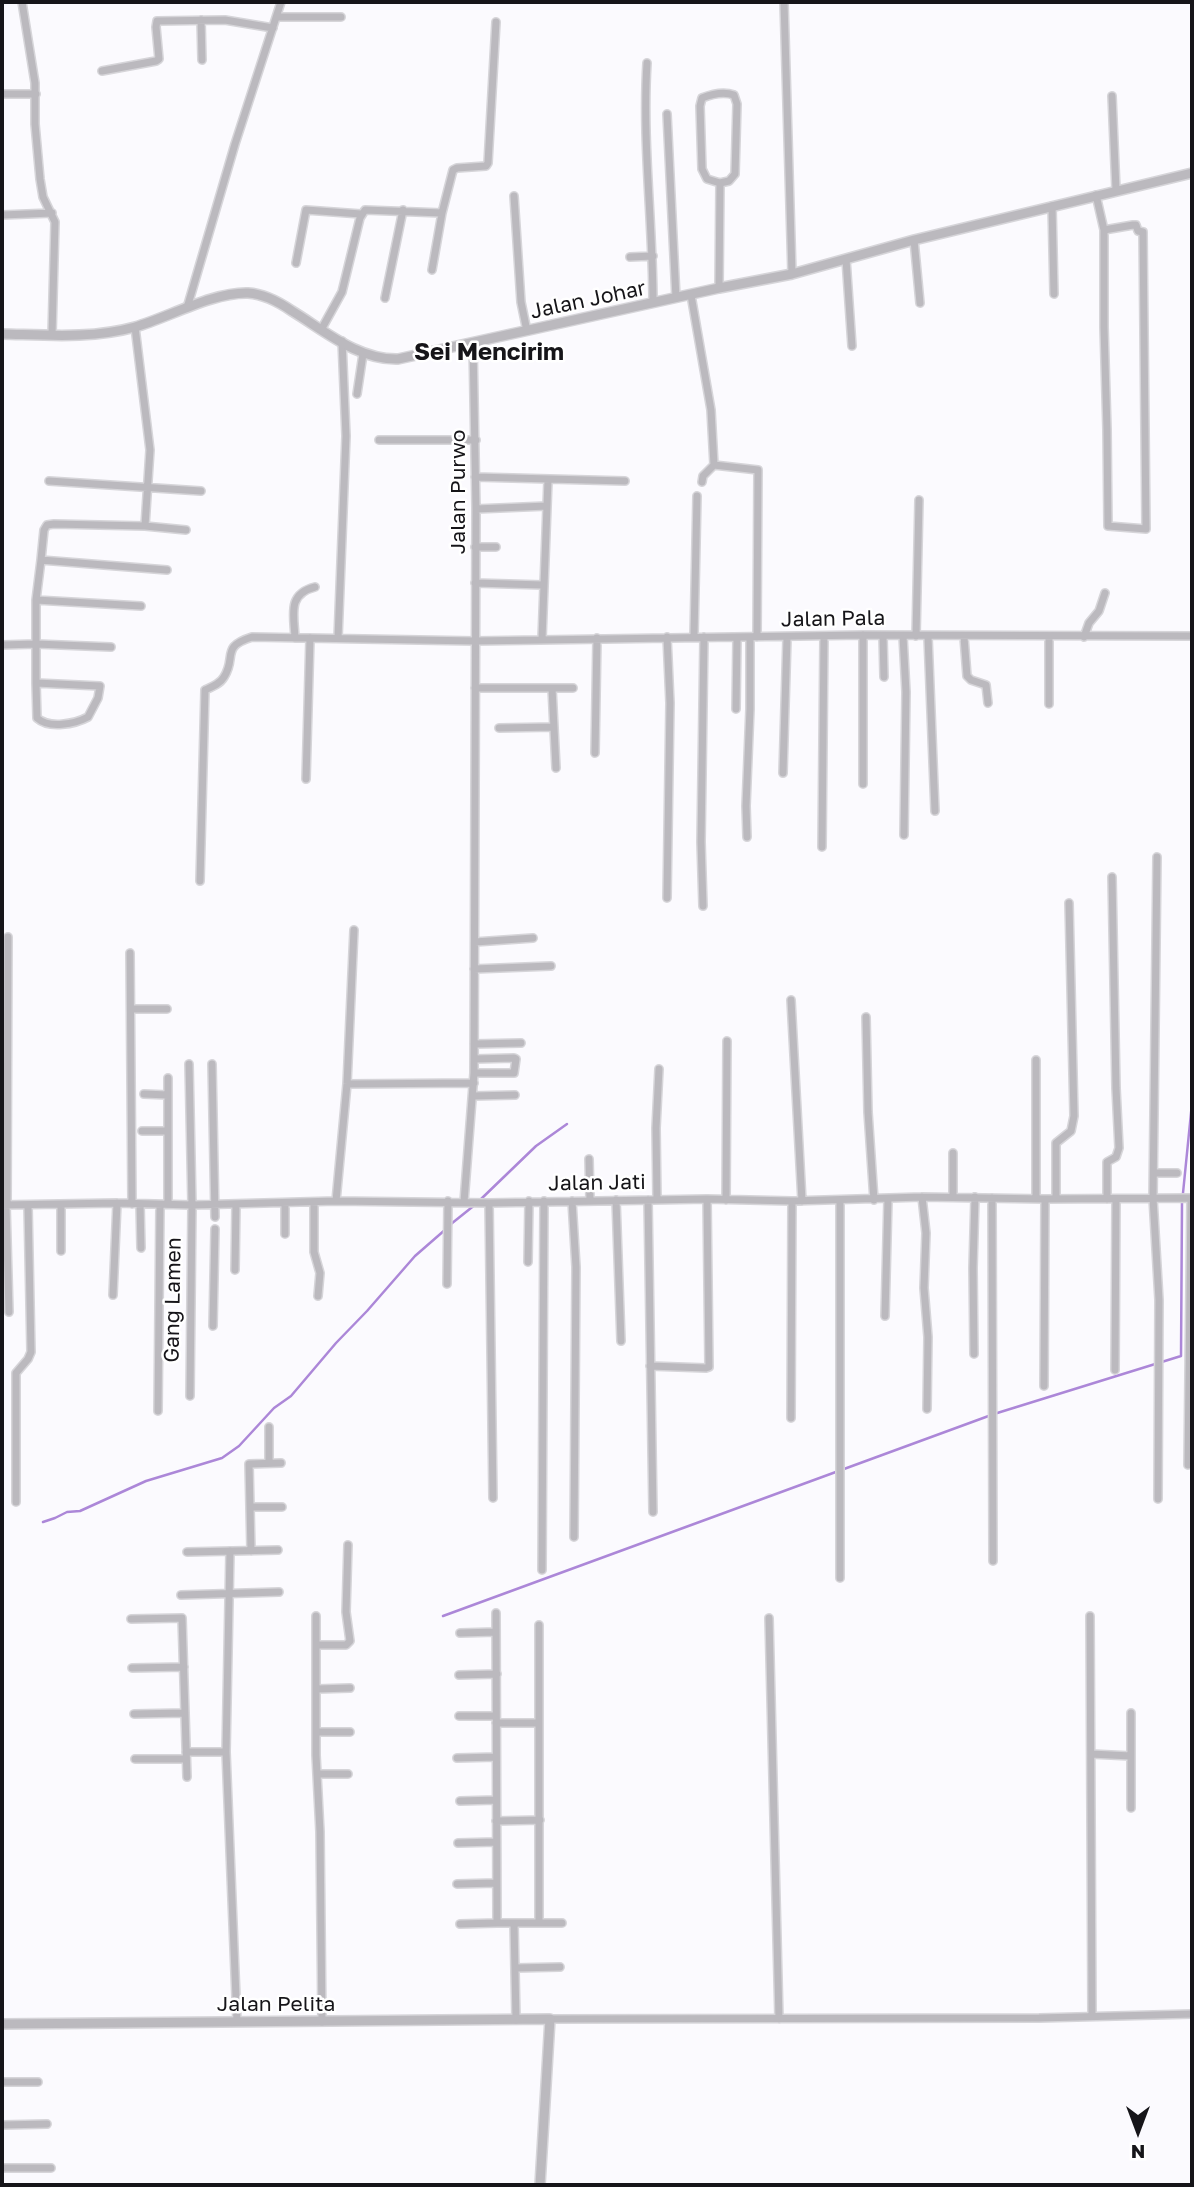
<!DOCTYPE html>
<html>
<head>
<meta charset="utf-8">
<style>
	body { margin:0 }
	#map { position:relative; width:1194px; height:2187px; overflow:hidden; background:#fbfafe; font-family:"Golos Text",sans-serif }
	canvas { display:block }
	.frame { position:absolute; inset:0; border:4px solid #161519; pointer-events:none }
	.north { position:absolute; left:1103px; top:2096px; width:70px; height:70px; -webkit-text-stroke:5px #fff; paint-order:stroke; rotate:180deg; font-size:19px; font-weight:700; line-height:28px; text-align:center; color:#161519 }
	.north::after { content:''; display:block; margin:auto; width:24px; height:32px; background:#161519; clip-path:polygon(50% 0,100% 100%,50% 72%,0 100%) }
</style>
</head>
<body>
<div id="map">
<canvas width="1194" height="2187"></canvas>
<div class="frame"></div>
<div class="north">N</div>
</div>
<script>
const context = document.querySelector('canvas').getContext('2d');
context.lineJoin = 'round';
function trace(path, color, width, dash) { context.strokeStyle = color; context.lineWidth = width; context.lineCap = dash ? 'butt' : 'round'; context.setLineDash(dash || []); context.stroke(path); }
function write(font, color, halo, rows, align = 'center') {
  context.font = font + ' "Golos Text",sans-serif'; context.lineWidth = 5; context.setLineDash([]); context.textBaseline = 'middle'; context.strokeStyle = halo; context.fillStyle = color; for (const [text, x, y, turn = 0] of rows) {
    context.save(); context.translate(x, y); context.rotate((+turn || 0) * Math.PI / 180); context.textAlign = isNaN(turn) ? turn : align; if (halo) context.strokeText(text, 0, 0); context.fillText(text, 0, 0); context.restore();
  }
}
const stream = new Path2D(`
	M480,1200l56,-54 31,-22
	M451,1224l25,-20
	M43,1522l12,-4 12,-6 13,-1 66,-30 76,-23 17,-12 35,-38 17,-12 45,-53 31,-32 48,-55 31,-27
	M443,1616l551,-202 187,-58 1,-153 10,-100`);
const minor = new Path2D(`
	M22,2l13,81v41l5,55 3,18 12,25 -3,113
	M784,2l8,272
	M277,17h64
	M201,20l1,40
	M647,63c-5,80 6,160 6,240
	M102,71l54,-10 3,-2 -3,-32 1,-6 68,-1 48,8
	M2,94h34
	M1112,96l4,94
	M667,114l9,184
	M1096,195l8,35v97l3,103 1,96 38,3 -3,-297 -5,-1 -2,-6h-3l-29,5
	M514,196l7,106 6,29
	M1052,206l2,88
	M442,213l11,-43 4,-2 29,-2 2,-3 8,-141
	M2,215l50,-2
	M914,240l6,63
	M630,257l23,-1
	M846,259l6,87
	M296,263l10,-53 55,4
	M719,288l1,-105 9,-2 6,-7 2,-70 -3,-9c-11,-4 -22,-1 -32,3l-2,8 2,63 5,10 13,4
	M691,295l20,115 3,55
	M385,298l18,-88
	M187,308l48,-164 46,-142
	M135,327l15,123 -5,76
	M321,330l21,-38 18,-74 5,-8 77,3 -10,57
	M357,394l6,-40
	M379,440h97
	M714,465l44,5 -1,167
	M475,477l150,4
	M49,481l152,10
	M702,482l1,-6 11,-11
	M476,509l71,-3
	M475,547h21
	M41,560l-5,40 105,6
	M167,570l-126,-10 3,-30 3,-5 7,-1 91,2 41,4
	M475,583l68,2
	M36,600v44l75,3
	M863,635v149
	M694,636l3,-140
	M883,636l1,41
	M903,636l3,56 -2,143
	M916,636l3,-136
	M1049,636v68
	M667,637l3,66 -3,195
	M928,637l7,174
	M964,637l3,39 4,4 15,5 2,18
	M1084,637l5,-14 10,-12 6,-18
	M295,638c-1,-23 -8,-44 20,-51
	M338,638l8,-202 -4,-95
	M542,639l6,-159
	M2,645l34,-1v39l64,3 -2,12 -10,19c-13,7 -39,12 -51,1l-1,-35
	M475,688h98
	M552,688l4,80
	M736,709l1,-72
	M499,728l55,-1
	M595,753l2,-115
	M783,773l4,-135
	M306,779l4,-141
	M747,837l-1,-31 4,-97v-71
	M822,847l2,-211
	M1157,857l-4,341 6,102 -1,199
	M200,881l5,-191c7,-3 15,-6 19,-13 13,-20 -4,-30 28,-40l223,4 388,-6 329,1
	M703,906l-2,-64 3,-205
	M475,942l58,-4
	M130,953l2,251
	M474,969l77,-3
	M791,1000l11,201
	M131,1009h36
	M866,1017l2,95 6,88
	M474,1044l47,-1
	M474,1059l40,-1 2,1 -2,14h-40
	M189,1064l3,141 -2,191
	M212,1064l3,153
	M347,1084l127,-1
	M144,1094l24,1
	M473,1096l42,-1
	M142,1131h26
	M589,1159l1,42
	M1154,1173h23
	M922,1197l4,36 -2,55 4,49 -1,72
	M953,1197v-44
	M992,1198l1,363
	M1056,1198v-55l15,-12 3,-15 -5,-213
	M1036,1199v-139
	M1107,1199v-37l9,-5 3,-9 -3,-60 -4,-211
	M616,1200l5,141
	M648,1200l5,312
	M657,1200l-1,-72 3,-59
	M726,1200l1,-159
	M336,1201l11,-117 7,-154
	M572,1201l4,66 -2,270
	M314,1202v50l6,21 -2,23
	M464,1202l10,-129 2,-564 -3,-165
	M489,1203l4,295
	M140,1204l1,44
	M168,1204v-126
	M2,1205l115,-2 75,2 144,-4 153,2 218,-4 85,2 130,-4 123,2 147,-1
	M6,1205l3,107
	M7,1205l1,-268
	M61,1205v46
	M285,1234v-31
	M528,1262l1,-61
	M235,1270l1,-66
	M447,1284l1,-83
	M113,1295l4,-92
	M885,1316l3,-117
	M213,1326l2,-97
	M974,1354l-1,-86 2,-71
	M650,1366l56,2 3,-1 -2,-168
	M1115,1370l1,-171
	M1044,1386l1,-187
	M158,1411l2,-206
	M791,1418l1,-217
	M269,1463v-36
	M1188,1465l3,-267
	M16,1502v-129l12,-14 3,-7 -3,-146
	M250,1507h32
	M230,1551l-4,201 11,270
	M251,1551l-2,-87 32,-1
	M187,1552l91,-2
	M542,1570l2,-369
	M840,1578v-377
	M181,1595l98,-3
	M496,1613l1,310h42v-298
	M316,1616v139l4,77 2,190
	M1090,1616l2,400
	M769,1618l10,401
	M131,1619l51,-1 5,159
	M460,1633l36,-1
	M316,1645h30l4,-4 -4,-29 2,-67
	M132,1668l52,-1
	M459,1675l38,-1
	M317,1689l33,-1
	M1131,1713v43
	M134,1714l51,-1
	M459,1716h37
	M496,1723h43
	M317,1732h33
	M186,1752h40
	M1091,1754l40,2v52
	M457,1758l39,-1
	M135,1759h51
	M317,1774h31
	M460,1801l36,-1
	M496,1821l44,-1
	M458,1843l38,-1
	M457,1884l39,-1
	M514,1923l2,97
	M539,1923h23
	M460,1924l37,-1
	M515,1968l45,-1
	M550,2019l489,-1 153,-4
	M2,2082h36
	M2,2125l45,-1
	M2,2168h49`);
const tertiary = new Path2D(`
	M2,334c44,1 90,5 133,-7 34,-10 78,-35 113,-34 17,1 31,9 44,18 33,20 66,49 106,48l321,-71 73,-14 122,-34 278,-67
	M2,2024l548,-5 -10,166`);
const streetNames = [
	["Jalan Johar",588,300,-12],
	["Jalan Purwo",458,492,-90],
	["Jalan Pala",833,619,-1],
	["Jalan Jati",597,1183,-1],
	["Gang Lamen",173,1300,-89],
	["Jalan Pelita",276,2004]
];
const quarterNames = [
	["Sei Mencirim",489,352]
];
trace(stream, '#ac87d8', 2.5);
trace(minor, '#d6d5d9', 10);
trace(tertiary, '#d6d5d9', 12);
trace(minor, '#bbb9be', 7);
trace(tertiary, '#bbb9be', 9);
write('21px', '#161519', '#fff', streetNames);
write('bold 24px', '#161519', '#fff', quarterNames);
</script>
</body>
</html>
